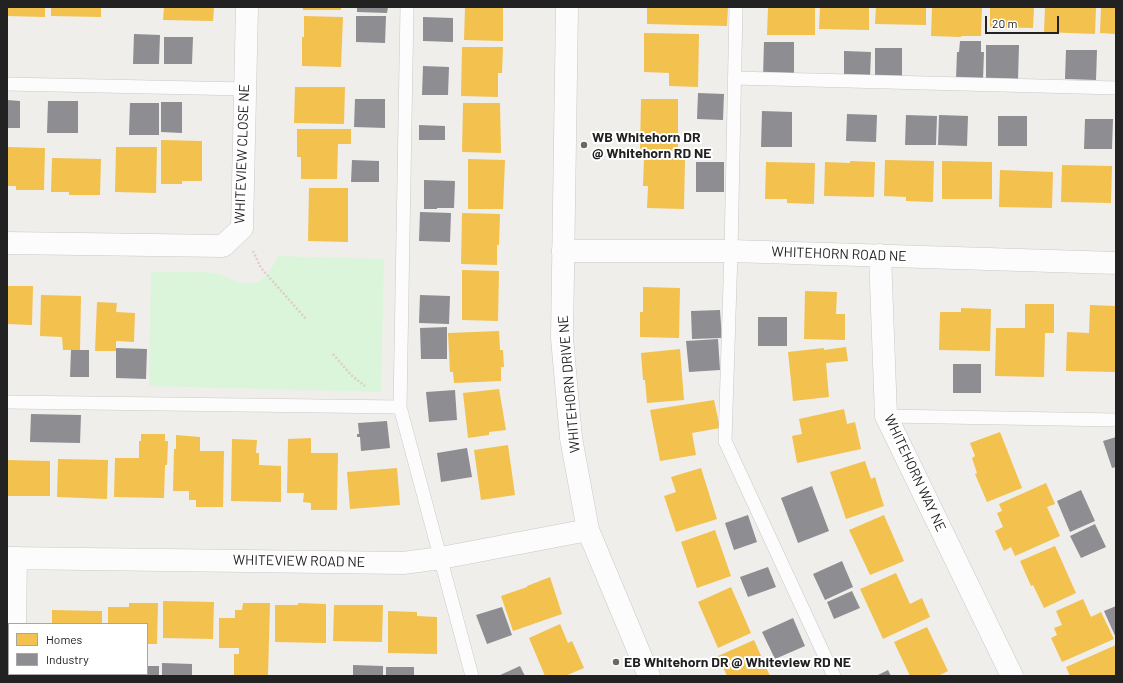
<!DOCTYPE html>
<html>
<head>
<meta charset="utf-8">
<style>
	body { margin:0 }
	#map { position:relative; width:1123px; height:683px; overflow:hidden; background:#f0eeeb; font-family:Barlow,sans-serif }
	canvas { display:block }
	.frame { position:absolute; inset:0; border:8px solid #222; pointer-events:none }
	.legend { position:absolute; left:8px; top:623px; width:140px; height:52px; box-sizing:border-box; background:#fff; border:1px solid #a7a7a7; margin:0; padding:5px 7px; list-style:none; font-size:12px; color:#222 }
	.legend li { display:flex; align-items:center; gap:8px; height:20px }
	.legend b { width:20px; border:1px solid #a7a7a7 }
	.scale { position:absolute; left:985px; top:16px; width:74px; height:18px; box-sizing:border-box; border:2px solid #222; border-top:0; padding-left:5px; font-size:12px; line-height:14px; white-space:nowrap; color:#222; -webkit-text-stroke:3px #fff; paint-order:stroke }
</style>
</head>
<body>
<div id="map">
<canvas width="1123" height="683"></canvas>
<div class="frame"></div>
<ul class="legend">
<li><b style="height:11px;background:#f2c14e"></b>Homes</li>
<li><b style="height:11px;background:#8d8d92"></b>Industry</li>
</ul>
<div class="scale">20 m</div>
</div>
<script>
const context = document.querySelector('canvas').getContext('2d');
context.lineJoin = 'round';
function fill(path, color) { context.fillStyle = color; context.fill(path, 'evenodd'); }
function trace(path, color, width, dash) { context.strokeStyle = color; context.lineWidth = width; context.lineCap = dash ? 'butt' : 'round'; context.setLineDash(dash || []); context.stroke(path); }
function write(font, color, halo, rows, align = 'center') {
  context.font = font + ' Barlow,sans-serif'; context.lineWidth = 4; context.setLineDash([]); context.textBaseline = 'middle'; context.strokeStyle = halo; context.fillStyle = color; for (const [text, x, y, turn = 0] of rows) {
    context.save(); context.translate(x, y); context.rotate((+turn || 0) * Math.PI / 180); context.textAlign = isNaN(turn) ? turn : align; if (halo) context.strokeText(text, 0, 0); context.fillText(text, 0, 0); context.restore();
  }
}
const park = new Path2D(`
	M278,256l106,3 -3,133 -232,-6 2,-114c20,1 43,-1 62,1 13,2 28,13 41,10 12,-2 19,-17 24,-27z`);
const homes = new Path2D(`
	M7,7h38v10l-38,-1z
	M51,7h50v10l-50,-1z
	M164,7h50l-1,14 -50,-1z
	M303,7h38v3h-38z
	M465,7h38v34l-39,-1z
	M647,7h81l-1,19 -80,-2z
	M768,7h47v28h-48z
	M820,7h49v23l-50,-1z
	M876,7h50v18l-51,-1z
	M932,7h50l-1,29h-20v1l-30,-1z
	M990,7h44l-1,21 -43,-1z
	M1045,7h51l-1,27 -51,-2z
	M1101,7h15v27l-16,-1z
	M304,16l39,1 -2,50 -39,-1v-29h2z
	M644,33l55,1 -1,53 -29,-1v-13l-25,-1z
	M462,47h41l-1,26h-4v24l-37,-1z
	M295,87h50l-1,37 -50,-1z
	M641,99h37v52h-7v6l-14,-1v-5h-17z
	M463,103h37l1,50 -39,-1z
	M297,129h54v15h-13l-1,35h-36v-22h-4z
	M161,140l41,1v40h-20v3h-21z
	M7,147l38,1 -1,42h-28v-4h-9z
	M116,147h41l-1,46 -41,-1z
	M52,158l49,1 -1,36h-31v-3h-18z
	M644,158l41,1 -1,50 -37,-1 1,-22h-5z
	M468,159l37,1 -2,49h-35z
	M885,160l49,1 -1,41 -27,-1v-4l-22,-1z
	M850,161l25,1 -1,35 -50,-1 1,-34 25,1z
	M942,161l50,1v37h-50z
	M766,162l49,1 -1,41 -27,-1v-4h-22z
	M1062,165l50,1 -1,37 -50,-1z
	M1000,170l53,2 -1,36 -53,-1z
	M309,188h39v54l-40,-1z
	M462,213l38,1 -1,31h-2v20l-36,-1z
	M462,270l37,1 -1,50 -36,-1z
	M7,286h26l-1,39 -25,-1z
	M643,287l37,1 -1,50 -39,-1v-25h3z
	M805,291l32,1 -1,22h9v26l-41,-1z
	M41,295l40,1 -1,54h-17l-1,-13 -22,-1z
	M97,302l20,1 -1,9 19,1 -1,29 -18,-1v10h-21z
	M1025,304h29v29h-9l-1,44 -49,-1 1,-48h29z
	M1090,305l26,1v66l-50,-1 1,-39 22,1z
	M961,308l30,1 -1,42 -51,-1 1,-38h21z
	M499,331l1,19h3l1,17h-3v14l-47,2 -1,-11h-3l-2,-39z
	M846,347l2,14 -22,2 3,34 -36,4 -5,-49 36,-4v2z
	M680,349l4,51 -37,3 -2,-23h-2l-2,-27z
	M499,389l7,41 -17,2v3l-21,3 -5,-45z
	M714,400l6,28 -28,5 4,22 -36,6 -10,-51z
	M844,409l3,15 8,-2 6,27 -64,14 -5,-27 10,-2 -3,-15z
	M1000,432l22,56 -35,14 -12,-28 2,-1 -5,-15 3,-2 -5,-13z
	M141,434h24v7h3l-1,24h-2l-1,33 -50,-1 1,-39h24v-17h2z
	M176,435l24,2v14h24l-1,56h-27v-7h-7v-9h-16l1,-42h2z
	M311,438v15h27l-1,57h-26v-7l-8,-1 1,-9h-17l1,-54z
	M232,439l25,1 -1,13h3v12l22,1v36l-50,-1z
	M508,445l7,50 -34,5 -7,-50z
	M58,459l50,1 -1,39 -50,-2z
	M7,460l43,1v35h-43z
	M865,461l6,18 4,-2 9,29 -38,13 -16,-47z
	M397,468l3,37 -50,4 -3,-37z
	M701,468l16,51 -41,13 -12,-36 12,-4 -5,-15z
	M1046,483l9,21 -8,3 13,29 -45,20 -4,-9 -7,4 -9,-20 8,-4 -6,-14 5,-2 -3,-7z
	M884,515l20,46 -34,14 -21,-45z
	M715,530l16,46 -34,12 -16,-46z
	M1055,546l21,47 -32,15 -11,-23 -2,1 -11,-25z
	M896,573l14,31 12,-6 8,19 -47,22 -23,-50z
	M550,577l12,37 -49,17 -12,-35 26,-9v-1z
	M731,587l20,46 -33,15 -20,-46z
	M1083,599l8,18 10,-5 13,27 -52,23 -11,-24 6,-3 -3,-7 8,-3 -6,-14z
	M163,601l51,1 -1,37 -50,-1z
	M129,603h29l-1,41h-10v-20h-39v-17h21z
	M243,603h27l-2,73h-34v-22h5v-6h-20v-30h16v-8h7z
	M298,603l28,1v39l-51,-1v-37h23z
	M334,605h49l-1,37 -49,-1z
	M52,610l50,1v13h-50z
	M388,611l29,1v4l20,1v37l-49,-1z
	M560,624l8,19 4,-2 12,27 -19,8h-20l-16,-38z
	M927,627l21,44 -10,5h-28l-16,-34z
	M754,640l16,36h-43l-9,-20z
	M1116,645v31h-46l-4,-9z`);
const industry = new Path2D(`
	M357,7h31l-1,6 -30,-1z
	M356,16h30l-1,27 -29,-1z
	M423,17l30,1v24l-30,-1z
	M134,34l26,1 -1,29h-26z
	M164,37h29l-1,27h-28z
	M960,41h21v11h3l-1,28 -27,-1 1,-27h2z
	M764,42h30v36l-31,-1z
	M986,45h33l-1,34h-32z
	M875,48h27v30h-27z
	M1066,50h31l-1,30 -31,-1z
	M844,51l27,1 -1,25h-26z
	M423,66l26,1 -1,28h-26z
	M698,93l26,1 -1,26 -26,-1z
	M355,99h30v29l-31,-1z
	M7,100l13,1v27h-13z
	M48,101h30v32h-31z
	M161,102h21v31l-21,-1z
	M130,103h29v32h-30z
	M762,111l30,1v35h-31z
	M847,114l30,1 -1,27 -30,-1z
	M906,115l31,1 -1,29h-31z
	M939,115l29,1 -1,30 -29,-1z
	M998,116h29v30h-29z
	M1085,119h28l-1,30h-28z
	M419,125l26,1v14h-26z
	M352,160l27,1v21h-28z
	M696,162h28v30h-28z
	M424,180l31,1 -1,27h-17v1h-13z
	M420,212l31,1 -1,29 -31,-1z
	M420,295l30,1 -1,28 -30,-1z
	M720,310l2,28 -30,1 -1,-28z
	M758,317h29v29h-29z
	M447,327v32h-26l-1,-31z
	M718,339l2,31 -31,2 -3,-31z
	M116,348l31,1 -1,30 -30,-1z
	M71,350h18v27h-19z
	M953,364h28v29h-28z
	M455,390l2,30 -28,2 -3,-30z
	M31,414l50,1 -1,28 -50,-1z
	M387,421l3,27 -29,3 -1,-14h-3v-3h2l-1,-11z
	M1116,437v30l-4,1 -9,-27z
	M467,448l5,29 -31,5 -4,-29z
	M812,486l17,45 -31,12 -17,-45z
	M1081,490l14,31 -25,11 -13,-31z
	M748,515l9,27 -23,8 -9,-27z
	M1095,524l11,23 -25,11 -11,-22z
	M842,561l11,26 -28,13 -12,-26z
	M768,567l8,20 -28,10 -8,-20z
	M852,591l8,17 -26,11 -7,-17z
	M1116,606v32l-12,-27z
	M502,607l10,28 -25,9 -11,-29z
	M793,618l12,28 -30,13 -13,-27z
	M162,663l30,1v12h-30z
	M353,665l30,1v10h-30z
	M147,666h12v10h-28v-2h16z
	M520,666l5,10h-27z
	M386,667h28v9h-28z
	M888,670l3,6h-15z
	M47,674h31v2h-31z`);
const path = new Path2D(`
	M253,251l8,17 45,51
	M333,354l18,21 14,11`);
const service = new Path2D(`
	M407,7l-7,400 72,269
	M736,7l-5,244 -6,190 109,235
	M734,78l382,10
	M7,84l238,5
	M7,402l393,5
	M886,416l230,4`);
const minor = new Path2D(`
	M7,243l216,3 19,-18 5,-221
	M563,251h168l385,12
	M880,255l6,161 126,260
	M7,558l396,5 38,-5 147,-28
	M15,624l1,-66
	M14,676v-2`);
const tertiary = new Path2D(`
	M567,7l-5,331 9,100 17,92 61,146`);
const markers = [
	[584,145,4,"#6a6968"],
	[616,662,4,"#6a6968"]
];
const poiNames = [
	["WB Whitehorn DR",592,137],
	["@ Whitehorn RD NE",592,153],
	["EB Whitehorn DR @ Whiteview RD NE",624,662]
];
const streetNames = [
	["WHITEVIEW CLOSE NE",242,154,-88],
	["WHITEHORN ROAD NE",839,254,2],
	["WHITEHORN DRIVE NE",569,384,-95],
	["WHITEHORN WAY NE",915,473,65],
	["WHITEVIEW ROAD NE",299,561,1]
];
fill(park, '#daf5da');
fill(homes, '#f2c14e');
fill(industry, '#8d8d92');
trace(service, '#c9c8c7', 14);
trace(minor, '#c9c8c7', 23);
trace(tertiary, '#c9c8c7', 23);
trace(path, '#dccecd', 2.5, [2, 2]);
trace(service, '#fdfcfc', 13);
trace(minor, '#fdfcfc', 22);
trace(tertiary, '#fdfcfc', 22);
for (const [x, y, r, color] of markers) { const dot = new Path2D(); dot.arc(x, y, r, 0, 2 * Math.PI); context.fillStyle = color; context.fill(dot); trace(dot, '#fff', 1.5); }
write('bold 14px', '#222', '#fff', poiNames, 'left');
write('14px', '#222', '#fff', streetNames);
</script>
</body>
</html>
